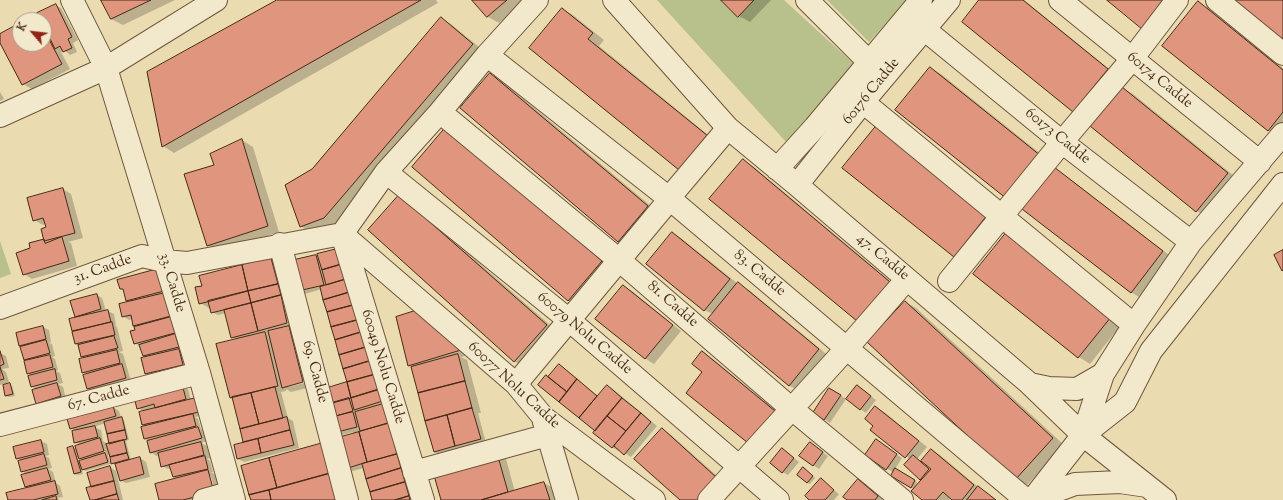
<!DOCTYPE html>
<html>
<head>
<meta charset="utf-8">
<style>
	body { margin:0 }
	#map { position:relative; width:1283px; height:500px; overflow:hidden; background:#ebdbb1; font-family:"Sorts Mill Goudy",serif }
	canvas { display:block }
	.north { position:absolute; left:12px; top:12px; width:40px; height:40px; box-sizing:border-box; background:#f2e8cc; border:1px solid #ad9c83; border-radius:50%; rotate:298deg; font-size:11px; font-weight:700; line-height:16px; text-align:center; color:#462a15 }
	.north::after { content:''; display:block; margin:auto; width:14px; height:18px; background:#8f2418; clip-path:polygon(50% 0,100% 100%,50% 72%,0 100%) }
</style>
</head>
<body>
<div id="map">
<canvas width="1283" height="500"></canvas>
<div class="north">K</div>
</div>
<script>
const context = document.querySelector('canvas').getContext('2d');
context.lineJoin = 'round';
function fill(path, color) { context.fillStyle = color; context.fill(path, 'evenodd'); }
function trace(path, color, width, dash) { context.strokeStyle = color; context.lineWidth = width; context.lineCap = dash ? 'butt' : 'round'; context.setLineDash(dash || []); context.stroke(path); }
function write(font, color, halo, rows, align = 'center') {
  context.font = font + ' "Sorts Mill Goudy",serif'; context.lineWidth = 3; context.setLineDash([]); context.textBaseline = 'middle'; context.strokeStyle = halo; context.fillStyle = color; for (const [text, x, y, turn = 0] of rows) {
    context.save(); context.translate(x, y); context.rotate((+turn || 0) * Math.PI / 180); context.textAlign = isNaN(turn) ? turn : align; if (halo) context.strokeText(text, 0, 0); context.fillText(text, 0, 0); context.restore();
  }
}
const green = new Path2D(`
	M657,0h127l71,65 -68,78z
	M827,0h80l-38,42z
	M0,241l11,33 -11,4z`);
const shadow = new Path2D(`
	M102,0h73l-52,25 -12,-6z
	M279,0h157l2,3 -264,150 -11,-7z
	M473,0h52l-26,23 -11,-6z
	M722,0h49l-21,22 -11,-6z
	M981,0h43l94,76 -45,35z
	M1198,2l11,7 74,59v64l-3,4 -12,-6z
	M55,5l6,3 17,32 -5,3 4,9 -7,3 -6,-5 -3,2 9,17 -38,20 -9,-5 -23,-43v-6l20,-11v20h24v-24h-16l8,-4 5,3z
	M562,9l11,6 31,25 -5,6 119,97 -27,33z
	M441,18l11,7 32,26 -148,174 -24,8 -12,-7 12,-56z
	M930,68l11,6 111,89 -44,35z
	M490,74l11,6 158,133 -29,34 -12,-6z
	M1122,88l11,6 106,86 -31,38 -11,-7 -106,-85z
	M0,92l4,7 -4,2z
	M446,128l166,140 -33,38 -11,-6z
	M242,140l11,7 26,85 -60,20 -11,-7 7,-80z
	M743,160l11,7 146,122 -189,-90z
	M844,168l155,53 -33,41 -12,-6z
	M1054,169l11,6 108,83 -31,41 -11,-7z
	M63,189l8,5 12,44 -15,4 3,1 6,23 -45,13 -8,-5 8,-25 13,-9 2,-12 -1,-4 -3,1 -9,-5z
	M410,203l148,129 -32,36 -12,-7z
	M672,233l9,5 57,46 11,6 81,67 -29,35 -11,-6 -81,-67 4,-5 -9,-4z
	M1017,241l104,84 -31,39 -11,-7 -105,-83z
	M345,248l70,252h-42l-9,-32 -15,4 4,-40 -14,4 -17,-46 26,-7 -26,-94 -17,5 -6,-3 17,-35 3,2z
	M271,259l6,3 16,64 -4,1 9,5 13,55 -20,5 -5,-3v2l-5,1 7,26 5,3 6,27 -55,14 -6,-3 6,-16 -11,-44 -2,-2 6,-57 -5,-3 -6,-24 -8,2 -6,-3 -1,-4h-2l-9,-5 3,-17zM308,380v2l-20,5v-2z
	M158,270l26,80 -4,1 4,3 4,14 -37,9 -5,-3 1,-16 -4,-2 -2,-9 -6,-4 2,-16 -3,-2 -1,-6 -4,1 -6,-4 7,-14 -3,-1 -3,-11 -3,-1z
	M623,286l9,5 49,40 -27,33 -8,-5 -49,-40z
	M97,295l5,3 4,13h2l6,3 2,11h-1l2,2 6,24 -4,1 4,2 8,27 -38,11 -6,-3v-15l-4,-2 3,-13 -4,-2 -3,-11 -3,-2 -3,-12h3l-3,-2 6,-12 -4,-2z
	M905,302l11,6 148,137 -37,40 -11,-6z
	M430,316l39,39 -8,2 6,3 14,53h-3l8,30 -46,12 -5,-3 -23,-85 -3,-2z
	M43,327l6,3 2,12 -2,1 3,1 3,12 -3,1 3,2 3,11 -2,1 4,2 3,10 -5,1 5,3 3,12 -24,7 -6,-3 1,-13 -5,-4v-10l-4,-3v-12l-3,-2 -2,-12 -4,-2z
	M702,352l11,7 72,59 -81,-46z
	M0,353l6,3 3,12 -7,1 4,3 3,10 -9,3z
	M559,365l6,4 33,27 9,-10 6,3 44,37 -26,31 -11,-7 -1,1 -6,-3 -18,-15 1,-2 -56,-46 9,-7z
	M10,384l2,2 3,10 -6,1 -3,-1 -2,-10z
	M182,385l6,4 3,11 13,15 -9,2 3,2 3,10 3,2 3,10 -6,2 6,3 3,12 -3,1 3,2 3,11h-2l6,4 5,20 -13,4h-49l18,-21 -5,-2 -2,-9 -3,1 -6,-3 -3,-11 -3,1 -5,-4 -1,-11 -5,-2 2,-12 -4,-2 1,-14 -6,-3zM209,476h2l5,20 -2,1z
	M863,390l13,10 -10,13 -6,-4z
	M835,392l11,7 -16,24 -6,-4z
	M113,407l6,4 2,7 3,2 5,20 -3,1 5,20 9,-3 6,4 4,15 -24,6 -6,-3 -4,-15 -4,-2 -2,-9 -2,1 2,9 -24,7 -5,-3 2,6 -5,1 -3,-1 -2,-27 4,2 4,-4 -6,-3 1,-11 -5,-3zM105,423l5,21 -3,1 -1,-2 -3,-2 -2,-11 -7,-3zM78,457l6,3 -5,2z
	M875,407l9,5 43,35 -10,12 14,11 1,-2v-18l8,5 38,32 18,13h-42l-3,-3 -2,3h-25l-9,-11 -23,-13 2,-3 -28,-18 15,-11 21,14 -7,11 22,13 -3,6 8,-8 -2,-1 -10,-20 -39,-30 4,-4z
	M662,429l8,5 55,49 -15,17h-29z
	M41,441l6,3 2,11 -4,1 4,2 3,10 -4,1 5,3 3,11 4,3 3,11 -6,1 3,2h-51l21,-11 -5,-3 2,-12 -5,-3v-10l-5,-3z
	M816,447l12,9 -9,13 -6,-4z
	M782,449l17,13 -11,13 -6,-3z
	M497,454l9,5 9,33 29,-9 9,5 3,12h-114z
	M110,467l6,4 7,29h-32z
	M806,470l9,8 -5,6 -3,-1z
	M821,480l18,14 -5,6h-23z
	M858,480l6,3 19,17h-35z`);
const building = new Path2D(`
	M101,0h50l-40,19z
	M277,0h144l-259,147 -15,-75z
	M472,0h35l-20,17z
	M721,0h33l-16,17z
	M979,0h44l85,69 -35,43 -111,-90z
	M1107,0h63l-25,31z
	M1235,0h48v39z
	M1198,1l85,69v42l-15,19 -106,-85z
	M56,4l16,33 -4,2 4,9 -9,4 -3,-6 -5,3 -11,-23v-6h-3l-4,-7z
	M562,8l31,25 -5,6 120,97 -29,34 -150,-122z
	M36,15l3,5h-13z
	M441,17l32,27 -149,174 -24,9 -15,-42 27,-16z
	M20,23v21h24v-14l18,34 -40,21 -22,-42v-9z
	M930,67l111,89 -34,43 -112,-89z
	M490,73l158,133 -30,36 -158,-134z
	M1122,87l106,86 -32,39 -106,-86z
	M877,125l111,89 -34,43 -112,-89z
	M446,127l156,134 -34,40 -156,-134z
	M242,139l26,87 -61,20 -23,-72 30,-9 -4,-11z
	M743,159l147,123 -33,39 -148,-122z
	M1054,167l109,84 -32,42 -109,-84z
	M63,188l12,45 -31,8 -3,-12 5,-2 -3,-9 -10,3 -6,-23z
	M399,195l148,130 -33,37 -146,-132z
	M672,232l58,47 -26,32 -58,-47z
	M1006,233l105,84 -33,41 -105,-84z
	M62,237l7,24 -46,14 -7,-22 14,-5 -1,-5 15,-4 1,4z
	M345,247l4,15 -27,8 -5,-16z
	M1283,250v20l-1,1 -8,-16z
	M316,255l8,30 -26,6 -8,-30z
	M271,258l7,26 -30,7 -6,-26z
	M349,262l4,15 -27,8 -4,-15z
	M242,265l6,26 -49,13 -4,-17 7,-1 -3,-10z
	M158,269l6,22 -38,10 -3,-12h-3l-3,-9z
	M353,277l4,13 -34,10 -3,-13z
	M738,282l81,67 -30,37 -81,-67z
	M278,284l3,11 -30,8 -3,-12z
	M623,285l50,40 -28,34 -50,-40z
	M357,290l4,13 -34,9 -4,-12z
	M248,291l3,12 -40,10 -3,-12z
	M165,293l6,23 -38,10 -2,-11 -9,2 -3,-13z
	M97,294l4,15 -26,8 -5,-16z
	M281,295l6,28 -29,8 -7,-28z
	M905,301l148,137 -38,42 -148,-138z
	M251,303l7,28 -27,7 -7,-28z
	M361,303l4,15 -34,9 -4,-15z
	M421,309l40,41 -53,16 -12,-49z
	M108,310l3,12 -39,9 -3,-12z
	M171,317l4,16 -41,11 -4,-13 5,-1 -1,-3z
	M365,318l3,12 -33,10 -4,-13z
	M112,322l3,13 -40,9 -3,-12z
	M43,326l3,13 -27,7 -3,-13z
	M289,326l14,56 -21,6 -14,-57z
	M368,330l5,15 -34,10 -4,-15z
	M265,332l13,54 -48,12 -14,-54z
	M175,334l4,13 -36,9 -4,-11z
	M114,336l4,12 -37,9 -3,-12z
	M46,340l4,13 -26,7 -4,-13z
	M373,345l3,14 -33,10 -4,-14z
	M179,349l4,16 -38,9 -4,-16z
	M117,350l3,13 -38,10 -3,-14z
	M0,351l4,13 -4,2z
	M702,351l73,60 -27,32 -62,-50 16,-21 -10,-8z
	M458,354l7,27 -47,12 -7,-26z
	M50,355l3,12 -26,7 -3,-13z
	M376,359l4,14 -33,9 -4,-13z
	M122,364l4,14 -39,11 -4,-14z
	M559,364l18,15 -10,13 -19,-15z
	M0,367l4,12 -4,1z
	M55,369l2,11 -26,7 -3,-11z
	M380,373l4,15 -33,10 -4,-16z
	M546,375l21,17 -8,10 -21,-17z
	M577,379l20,17 -18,22 -20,-16z
	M465,381l7,27 -47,13 -7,-28z
	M347,382l4,16 -26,7 -4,-15z
	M10,383l3,11 -8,2 -2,-11z
	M57,383l4,13 -25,8 -4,-14z
	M182,384l4,15 -31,9 -1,-4 -17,5 -3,-12z
	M607,385l15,13 -27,33 -16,-13z
	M857,385l14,11 -11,14 -14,-11z
	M275,387l8,31 -24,6 -8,-31z
	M383,388l3,12 -32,10 -3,-12z
	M829,388l12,7 -17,25 -11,-7z
	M251,393l8,31 -19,5 -8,-32z
	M196,398l3,14 -57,13 -3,-13z
	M349,398l4,13 -24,7 -4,-13z
	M622,398l19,15 -15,18 -19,-15z
	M383,404l6,19 -29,8 -5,-19z
	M113,406l3,10 -46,13 -3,-10z
	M875,406l44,35 -14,17 -35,-28 3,-4 -8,-7z
	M472,408l9,31 -26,7 -8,-31z
	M353,412l4,15 -24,6 -4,-15z
	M641,413l10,9 -27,33 -10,-9z
	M193,414l3,12 -52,13 -3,-12z
	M447,415l8,31 -21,6 -9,-31z
	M607,416l19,15 -14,17 -19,-15z
	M122,417l3,13 -18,4 -3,-12z
	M287,417l3,13 -47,12 -3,-13z
	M389,423l8,31 -30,8 -8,-30z
	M95,426l3,11 -24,6 -2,-12z
	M198,427l4,11 -52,15 -3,-12z
	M662,428l55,50 -20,22h-17l-46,-41z
	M125,430l2,9 -18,5 -2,-10z
	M290,430l4,15 -33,8 -3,-14z
	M359,432l8,30 -25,8 -8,-31z
	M100,438l4,13 -25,8 -4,-13z
	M258,439l3,14 -24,6 -3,-14z
	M876,439l21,15 -11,16 -21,-15z
	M41,440l3,12 -28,7 -3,-12z
	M124,440l3,13 -17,4 -4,-13z
	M201,442l3,13 -43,12 -3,-14z
	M810,442l13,10 -10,14 -14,-10z
	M323,443l8,30 -54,15 -8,-30z
	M73,446l8,26 -7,2 -7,-26z
	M782,448l12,10 -12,15 -12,-10z
	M931,449l43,36 -12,15h-10l-9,-8 -7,8h-14l-11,-9 20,-22 -10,-8z
	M105,453l3,9 -26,8 -3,-9z
	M127,453l2,6 -18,5 -1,-7z
	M497,453l11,39 -27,8h-40l-8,-28z
	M44,454l3,11 -26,7 -3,-11z
	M397,454l4,14 -35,11 -4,-15z
	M913,455l16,14 -9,11 -16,-15z
	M205,456l3,13 -35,8 -4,-12z
	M140,457l4,17 -24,7 -5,-17z
	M269,458l8,30 -28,7 -8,-29z
	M110,466l4,15 -23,6 -4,-14z
	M803,467l10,9 -6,7 -10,-8z
	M47,468l4,12 -26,7 -4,-12z
	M401,468l4,14 -35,10 -4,-13z
	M895,468l20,12 -4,8 -20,-12z
	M208,470l6,22 -31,8h-24l-4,-16z
	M331,473l7,27h-67l-2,-10z
	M821,478l13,12 -9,10h-16l-4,-4z
	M858,479l20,17 -3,4h-28l-4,-3z
	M55,481l3,13 -25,6h-25l-2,-7z
	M114,481l3,13 -22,6h-5l-4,-12z
	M405,482l4,14 -14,4h-23l-2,-8z
	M544,482l6,18h-69l27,-8z
	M978,486l18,14h-29z
	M269,490l2,10h-20l-2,-5z
	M117,494l2,6h-24z
	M56,496l1,4h-15z
	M409,496l1,4h-15z`);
const minor = new Path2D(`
	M72,0l34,68 93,305 35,127
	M614,0l114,128 69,57 233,199 53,51 82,65
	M807,0l73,73
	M1060,0l200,162
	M1217,0l66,54
	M924,29l138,113 129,100
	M487,55l183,144 356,301
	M863,102l271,223
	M440,112l179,148 173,149 110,91
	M0,116l106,-48 110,-68
	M777,169l38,-42 106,-127
	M386,172l183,148 209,180
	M797,185l66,-83 86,-102
	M669,198l59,-70
	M342,234l174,150 27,33 111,83
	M342,234l81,266
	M280,244l67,256
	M949,281l113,-139 70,-83 45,-59
	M0,308l142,-52 22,5 23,2 155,-29 44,-62 54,-60 47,-57 50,-55
	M516,384l154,-185
	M1030,384l19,4 28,1 26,-15
	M544,422l23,78
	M0,425l199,-52
	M1083,435l20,-61 31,-49 57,-83 92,-108
	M414,472l134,-37
	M1034,499l41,-15 45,-2 27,4
	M204,500l28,-8
	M709,500l138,-152 60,-69
	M1032,500l51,-65 42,-33 26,-51 132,-167`);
const streetNames = [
	["60174 Cadde",1159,81,39],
	["60176 Cadde",872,92,-51],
	["60173 Cadde",1057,137,39],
	["47. Cadde",882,258,40],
	["31. Cadde",103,270,-20],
	["83. Cadde",759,274,40],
	["33. Cadde",171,283,73],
	["81. Cadde",672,305,41],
	["60079 Nolu Cadde",584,334,40],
	["60049 Nolu Cadde",382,367,73],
	["69. Cadde",314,372,75],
	["60077 Nolu Cadde",513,386,43],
	["67. Cadde",99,399,-15]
];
fill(green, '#b8c08b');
fill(shadow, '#0003');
fill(building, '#df957e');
trace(building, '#462a15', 1);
trace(minor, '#6f563c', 24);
trace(minor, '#f2e8cc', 22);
write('15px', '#462a15', '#f2e8cc', streetNames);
</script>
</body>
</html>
